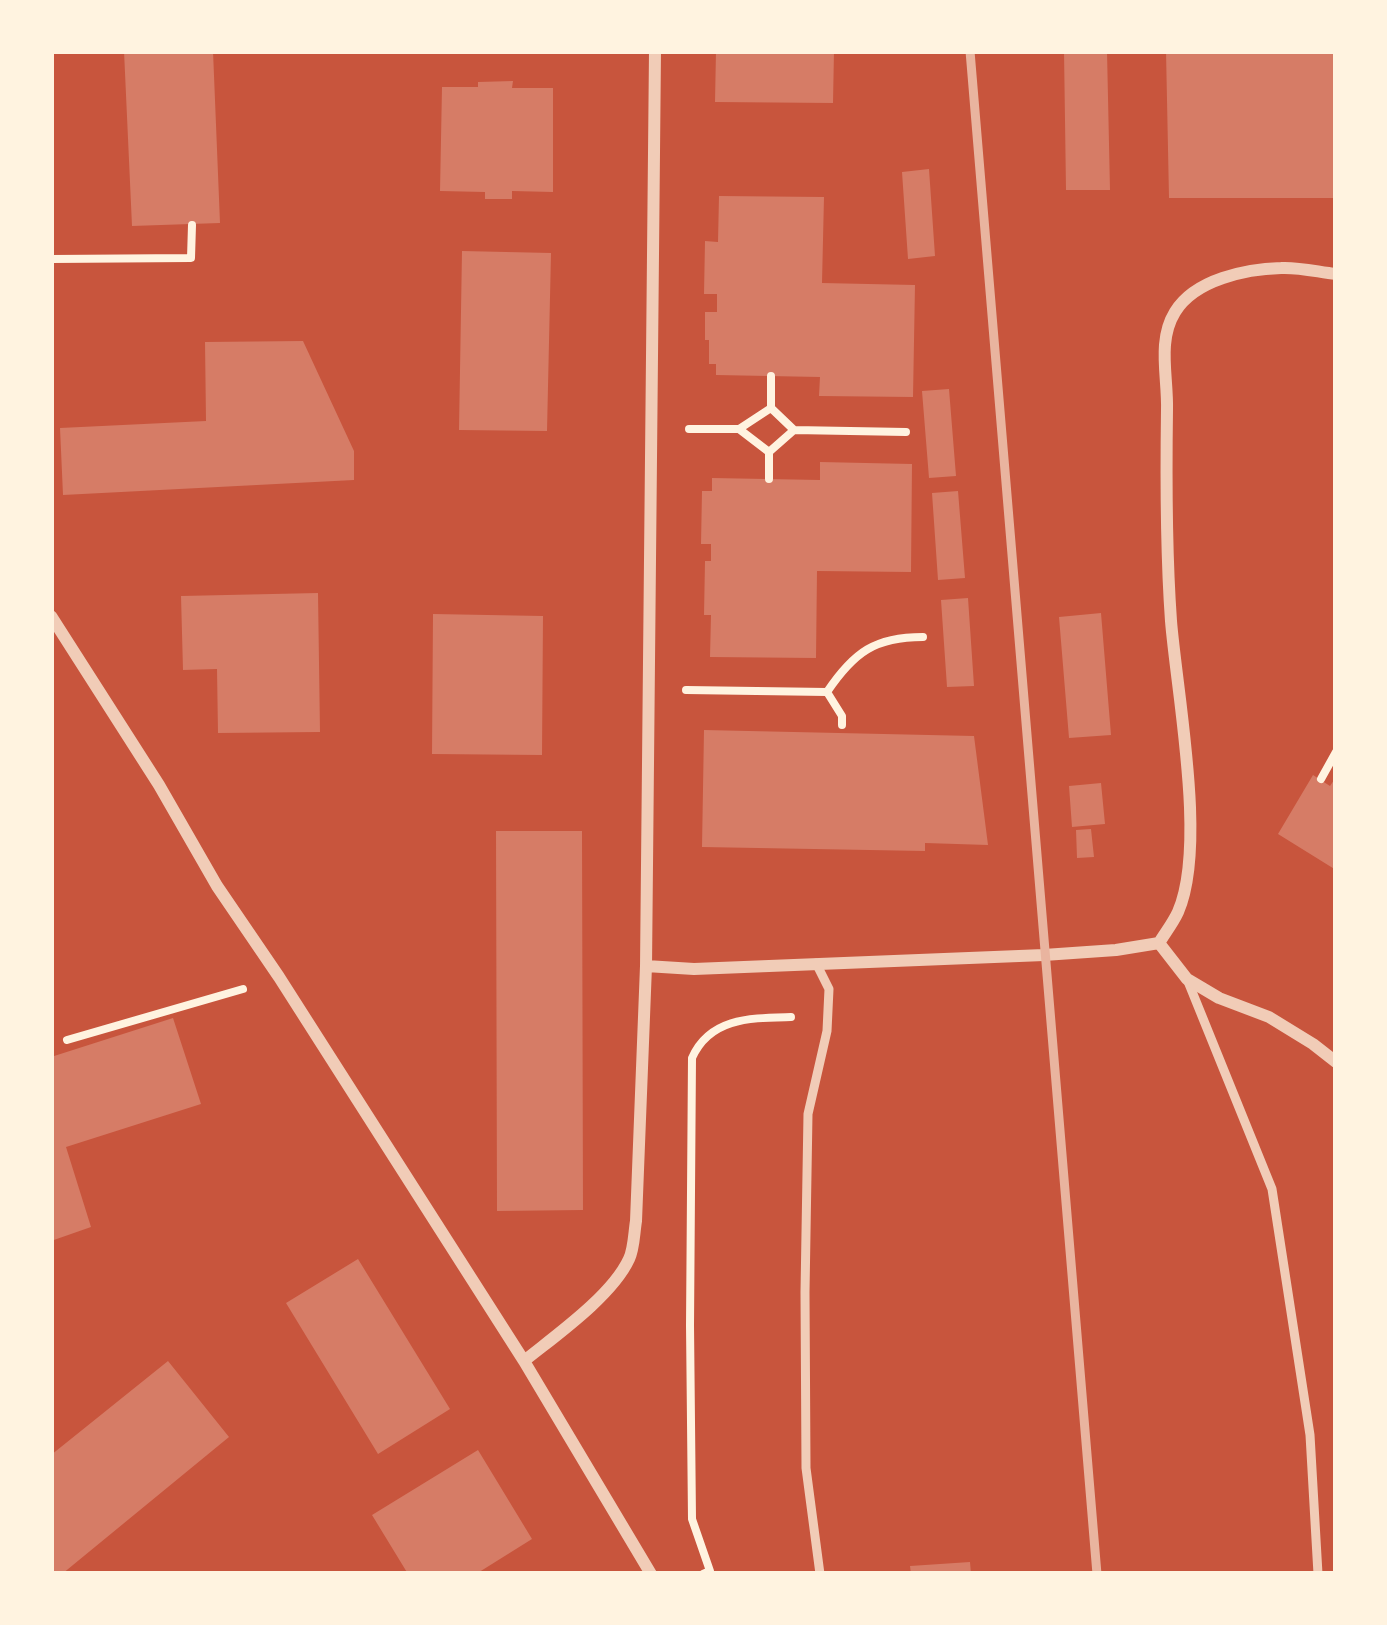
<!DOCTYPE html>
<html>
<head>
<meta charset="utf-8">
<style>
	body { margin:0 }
	#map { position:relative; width:1387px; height:1625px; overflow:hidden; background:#c8553d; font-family:"Alegreya Sans",sans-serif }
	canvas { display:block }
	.frame { position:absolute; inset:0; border:54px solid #fff3e0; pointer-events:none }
</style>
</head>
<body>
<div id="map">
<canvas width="1387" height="1625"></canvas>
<div class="frame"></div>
</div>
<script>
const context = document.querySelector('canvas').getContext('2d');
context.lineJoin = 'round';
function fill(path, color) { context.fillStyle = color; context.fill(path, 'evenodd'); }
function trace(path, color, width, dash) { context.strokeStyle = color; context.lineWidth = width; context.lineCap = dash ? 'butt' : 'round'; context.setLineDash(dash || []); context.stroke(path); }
const building = new Path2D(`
	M124,51h89l7,172 -88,3z
	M716,51h118l-1,52 -118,-1z
	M1064,51h43l3,139h-44z
	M1166,51h170v147h-167z
	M513,81l-1,7h41v104l-41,-1v8h-27v-7l-45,-1 2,-104h36v-5z
	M929,169l6,87 -27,3 -6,-87z
	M719,196l105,1 -2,86 93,2 -2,112 -94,-1 1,-19 -104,-2v-11h-7v-24h-4v-28h12v-18h-13l1,-53 13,1z
	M462,251l89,2 -4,178 -88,-1z
	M303,341l51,110v29l-291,15 -3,-67 146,-7 -1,-79z
	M949,389l7,87 -27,2 -7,-87z
	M820,462l92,2 -1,108 -94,-1 -1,87 -106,-1 1,-42h-7l1,-54h6v-17h-10l1,-53h10v-13l108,2z
	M958,491l7,87 -27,2 -6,-87z
	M318,593l2,139 -102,1 -1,-64 -34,1 -2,-74z
	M968,598l6,88 -27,1 -6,-87z
	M1101,613l10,122 -42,3 -10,-121z
	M433,614l110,2 -1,139 -110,-1z
	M704,730l270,6 14,109 -63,-2v8l-223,-4z
	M1313,775l17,11 6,-9v93l-58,-36z
	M1101,783l4,41 -33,3 -3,-41z
	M1091,829l3,28 -17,1 -1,-28z
	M496,831h86l1,379 -86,1z
	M173,1018l28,86 -135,43 25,80 -40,14v-184z
	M358,1259l92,150 -72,45 -92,-151z
	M168,1361l61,76 -167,137h-11v-119z
	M478,1450l54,89 -56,35h-68l-36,-59z
	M970,1562l1,12h-60l-1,-8z`);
const path = new Path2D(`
	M51,259l140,-1 1,-33
	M771,408l23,22
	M689,429h50l30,23v27
	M739,429l32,-21v-32
	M769,452l25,-22 112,2
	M686,690l141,2c27,-40 48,-55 96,-55
	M827,692l15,24v9
	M1321,779l15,-27
	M67,1040l176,-51
	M703,1574l7,-3 -18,-52 -2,-194 2,-267c18,-41 60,-40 99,-41`);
const service = new Path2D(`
	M816,963l13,26 -2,42 -19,83 -3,178 1,176 14,106
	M1187,979l85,210 38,246 8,139`);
const minor = new Path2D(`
	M51,616l108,169 58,101 62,91 245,384 127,213
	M1159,943l28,36 32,19 50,19 44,27 23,18
	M646,966l48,3 350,-14 72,-5 43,-7c6,-10 14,-20 19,-31 29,-66 -1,-217 -7,-291 -5,-70 -5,-141 -4,-211 1,-33 -10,-69 8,-98 20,-33 72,-43 106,-44 18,-1 37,4 55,6
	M524,1361c31,-25 88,-65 105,-102 5,-10 5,-26 7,-38l10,-255 9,-915`);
const rail = new Path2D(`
	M970,51l127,1523`);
fill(building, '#d67c66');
trace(path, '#fff3e0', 8);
trace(service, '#f1ccb7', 9);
trace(minor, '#f1ccb7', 12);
trace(rail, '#e9b49f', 9);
</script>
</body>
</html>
